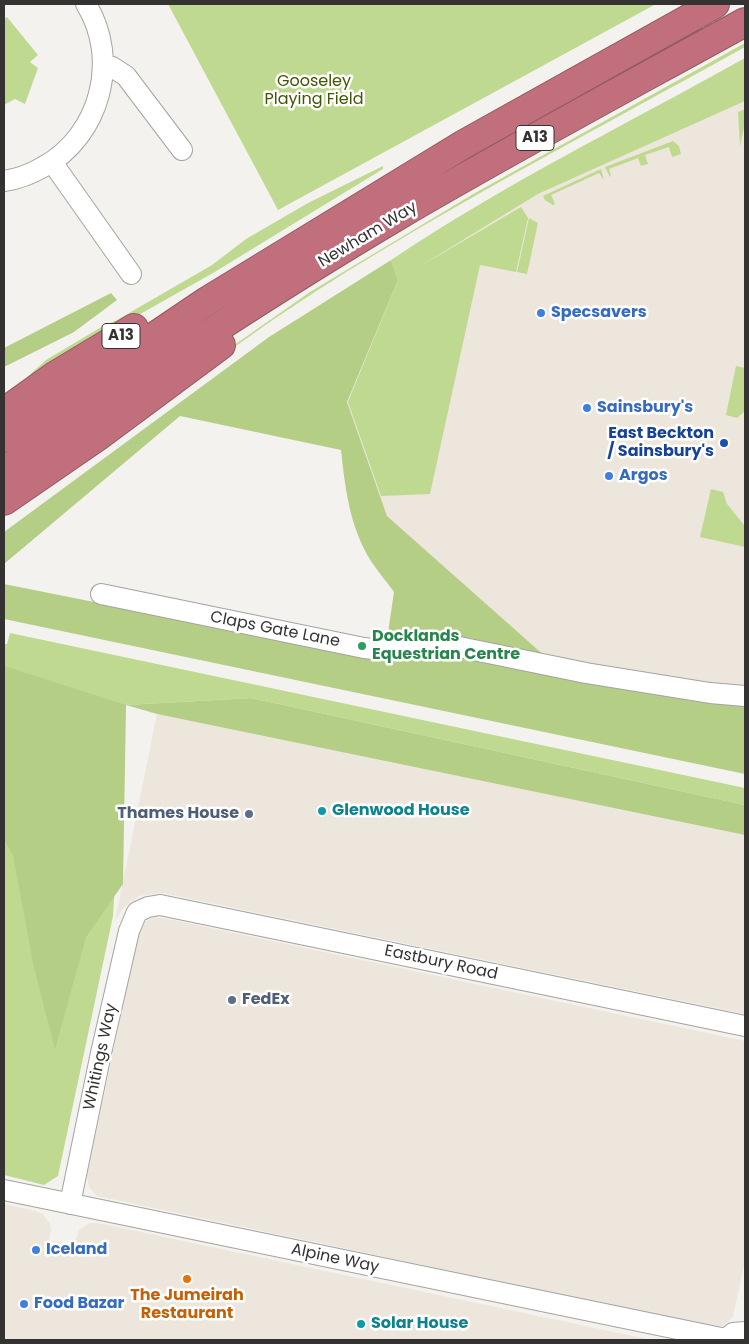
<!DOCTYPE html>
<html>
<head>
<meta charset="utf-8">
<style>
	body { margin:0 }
	#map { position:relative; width:749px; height:1344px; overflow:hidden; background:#f4f2ef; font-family:Poppins,sans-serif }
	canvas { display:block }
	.frame { position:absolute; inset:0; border:5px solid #343332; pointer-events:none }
</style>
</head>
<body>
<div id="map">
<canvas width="749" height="1344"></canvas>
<div class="frame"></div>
</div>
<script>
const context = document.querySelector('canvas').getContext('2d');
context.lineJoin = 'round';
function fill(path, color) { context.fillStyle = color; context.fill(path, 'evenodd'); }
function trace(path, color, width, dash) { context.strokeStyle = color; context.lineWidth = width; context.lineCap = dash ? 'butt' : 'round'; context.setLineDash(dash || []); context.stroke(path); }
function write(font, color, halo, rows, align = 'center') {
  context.font = font + ' Poppins,sans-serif'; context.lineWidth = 5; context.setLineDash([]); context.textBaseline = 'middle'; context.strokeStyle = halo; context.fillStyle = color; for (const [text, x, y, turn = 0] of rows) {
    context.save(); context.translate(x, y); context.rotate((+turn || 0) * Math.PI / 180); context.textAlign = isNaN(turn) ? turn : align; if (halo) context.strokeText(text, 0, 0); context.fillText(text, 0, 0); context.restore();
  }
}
const built = new Path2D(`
	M745,101v601l-199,-45 -159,-141 -40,-114 51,-122 140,-86z
	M157,714l588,121v179l-583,-121 -23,3 -16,12 -8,13z
	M154,917l19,3 572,121v220l-12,56 -10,9h-12l-614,-130 -8,-9 -2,-11 52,-247 3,-5z
	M4,1204l31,7 8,3 7,10 1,7 -2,9 6,1 19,4 5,-15 11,-7h8l554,117h-648z`);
const green = new Path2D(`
	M168,4h488l-378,206z
	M7,17l31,38 -8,7 8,6 -13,36 -10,-5 -11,6v-86z
	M745,43v4c-142,79 -287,154 -424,241 -50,32 -98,67 -146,102l-12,5 147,-103 165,-99z
	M745,58v43l-207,93 -119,73 102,-60 7,11 -12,54 -36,-7 -50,229 -49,2 -33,-94 50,-122 -7,-20c113,-76 236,-136 354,-202z
	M745,109v14l-5,23 -2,-34z
	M673,141l6,5 2,8 -9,3 -3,-10 -24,8 3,9 -7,2 -3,-8 -29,11 2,7 -1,1 -5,-10z
	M383,166v3l-170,104 -188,106 21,-19 57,-34 14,-6 95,-55 34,-26 62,-36z
	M601,169l3,11 -5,-7 -48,22 4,9 -2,1 -8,-5 -2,-4z
	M529,218l9,5 -11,51 -10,-2z
	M736,366l9,2v43l-8,7 -11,-3z
	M711,489l12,3 4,12 18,22v21l-45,-10z
	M10,633l735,155v17l-494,-107 -125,7 -13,211 -55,260 -14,9 -40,-10v-531h3z`);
const forest = new Path2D(`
	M391,260l7,20 -51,122 40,114 159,141 199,45v72l-741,-155v-35l380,76 10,-68c-7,-10 -16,-20 -23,-31 -21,-33 -26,-73 -30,-111l-161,-34 -176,148v-32l265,-195z
	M111,293l6,7 -43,32 -70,35v-19z
	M4,666l122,39 125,-7 494,107v30l-588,-121 -31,-9 -3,179 -37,53 -31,112 -21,-81 -21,-113 -9,-15z`);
const minor = new Path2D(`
	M104,65l8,2 14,9 56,74
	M52,162l79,112
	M4,181c14,-2 27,-7 39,-14 58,-32 77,-108 43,-163
	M101,594l263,54 20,2 22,-7 19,-3 161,33 124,20 35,3
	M4,1190l722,149
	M70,1204l31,-151 28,-122 8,-19 11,-5 12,-2 585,121
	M725,1340l8,-7 12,-1`);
const highway = new Path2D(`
	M4,412l52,-37 78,-47
	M4,438l203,-137 257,-157 251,-140
	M4,471c129,-89 260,-176 395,-256 114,-67 230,-129 346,-193
	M4,501l93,-64 124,-92`);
const markers = [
	[541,313,5,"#3f7fe0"],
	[587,408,5,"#3f7fe0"],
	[724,443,5,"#1a4fb4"],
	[609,476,5,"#3f7fe0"],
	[362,646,5,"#2e9e5b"],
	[322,811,5,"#0f9aa8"],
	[249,814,5,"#5c6f8a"],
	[232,1000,5,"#5c6f8a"],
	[36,1250,5,"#3f7fe0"],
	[187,1279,5,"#e8710a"],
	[24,1304,5,"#3f7fe0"],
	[361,1324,5,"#0f9aa8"]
];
const shields = [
	[535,138,38],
	[121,336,38]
];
const shieldNames = [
	["A13",535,138],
	["A13",121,336]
];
const parkNames = [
	["Gooseley",314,82],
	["Playing Field",314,100]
];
const streetNames = [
	["Newham Way",368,235,-31],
	["Claps Gate Lane",275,630,11],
	["Eastbury Road",441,963,12],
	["Whitings Way",101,1057,-78],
	["Alpine Way",335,1259,12]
];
const shopNames = [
	["Specsavers",551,313],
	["Sainsbury's",597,408],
	["Argos",619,476],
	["Iceland",46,1250],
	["Food Bazar",34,1304]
];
const transitNames = [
	["East Beckton",714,434],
	["/ Sainsbury's",714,452]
];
const leisureNames = [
	["Docklands",372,637],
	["Equestrian Centre",372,655]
];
const cultureNames = [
	["Glenwood House",332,811],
	["Solar House",371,1324]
];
const serviceNames = [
	["Thames House",239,814],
	["FedEx",242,1000,"left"]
];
const foodNames = [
	["The Jumeirah",187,1296],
	["Restaurant",187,1314]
];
fill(built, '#ede6dc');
fill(green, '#bfd991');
fill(forest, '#b5ce86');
trace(minor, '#a5a3a0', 22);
trace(highway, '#905a62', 30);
trace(minor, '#fff', 20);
trace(highway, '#c16f7c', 28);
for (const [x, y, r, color] of markers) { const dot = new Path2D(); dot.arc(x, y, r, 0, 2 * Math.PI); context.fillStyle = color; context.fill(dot); trace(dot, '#fff', 2); }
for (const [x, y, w] of shields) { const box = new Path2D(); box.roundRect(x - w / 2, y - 12.5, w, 25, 4); context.fillStyle = '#fff'; context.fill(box); trace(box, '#343332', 1); }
write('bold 15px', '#343332', null, shieldNames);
write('16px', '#415602', '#fff', parkNames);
write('16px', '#343332', '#fff', streetNames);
write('bold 16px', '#366cbe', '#fff', shopNames, 'left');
write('bold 16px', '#164399', '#fff', transitNames, 'right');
write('bold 16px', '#27864d', '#fff', leisureNames, 'left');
write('bold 16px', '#0d838f', '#fff', cultureNames, 'left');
write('bold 16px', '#4e5e75', '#fff', serviceNames, 'right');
write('bold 16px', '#c56008', '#fff', foodNames);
</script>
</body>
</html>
